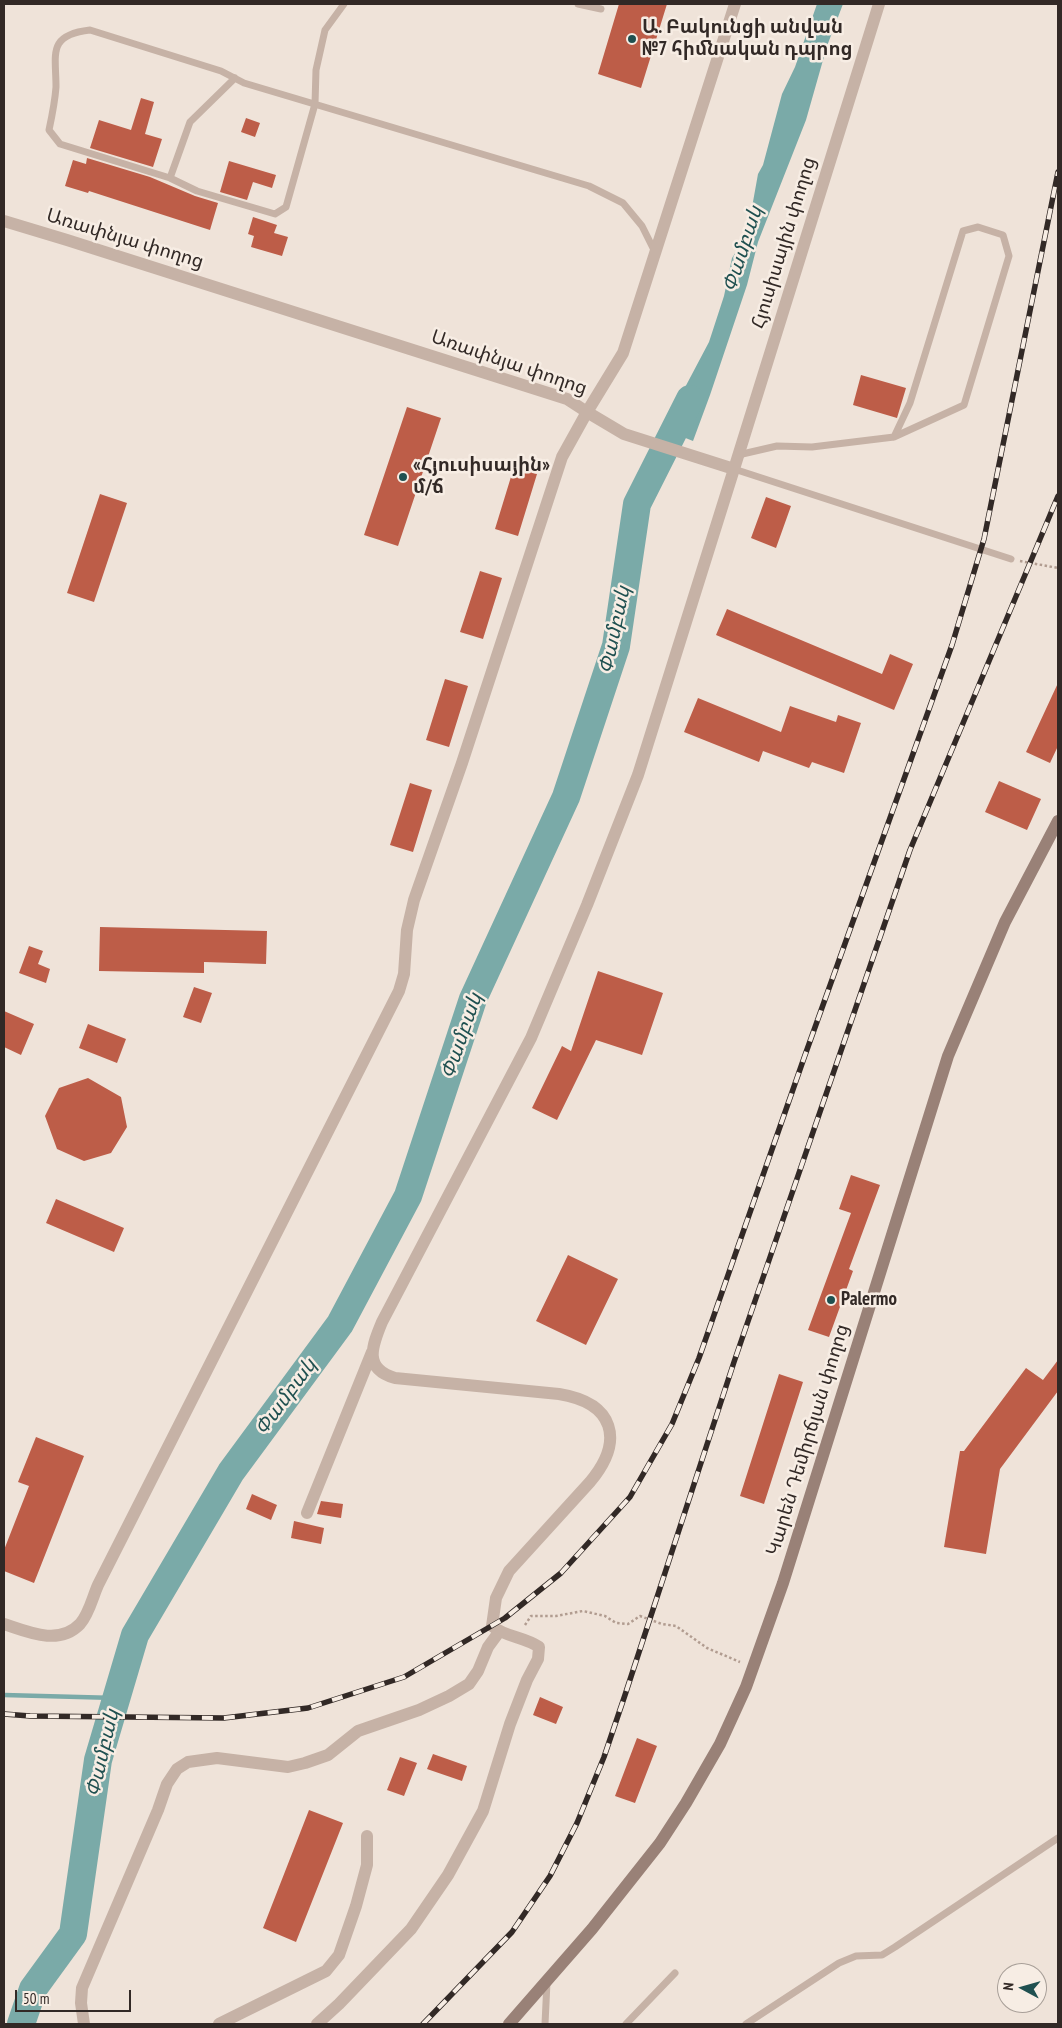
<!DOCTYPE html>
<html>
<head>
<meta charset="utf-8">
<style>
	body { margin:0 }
	#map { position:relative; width:1062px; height:2028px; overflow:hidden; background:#efe3d9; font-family:"PT Sans Narrow",sans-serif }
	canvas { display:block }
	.frame { position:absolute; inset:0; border:5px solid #322926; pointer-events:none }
	.north { position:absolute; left:997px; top:1963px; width:50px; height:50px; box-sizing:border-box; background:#f7ede4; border:1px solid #a89f98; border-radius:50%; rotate:276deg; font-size:14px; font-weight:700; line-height:20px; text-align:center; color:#322926 }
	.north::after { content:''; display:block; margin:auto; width:18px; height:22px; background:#1f5050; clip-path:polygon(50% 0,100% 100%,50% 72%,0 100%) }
	.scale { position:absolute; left:15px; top:1990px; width:116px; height:22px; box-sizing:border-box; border:2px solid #322926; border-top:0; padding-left:6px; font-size:15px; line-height:18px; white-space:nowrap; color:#322926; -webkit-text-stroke:4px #f7ede4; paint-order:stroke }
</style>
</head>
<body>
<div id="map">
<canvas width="1062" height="2028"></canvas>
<div class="frame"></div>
<div class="north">N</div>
<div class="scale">50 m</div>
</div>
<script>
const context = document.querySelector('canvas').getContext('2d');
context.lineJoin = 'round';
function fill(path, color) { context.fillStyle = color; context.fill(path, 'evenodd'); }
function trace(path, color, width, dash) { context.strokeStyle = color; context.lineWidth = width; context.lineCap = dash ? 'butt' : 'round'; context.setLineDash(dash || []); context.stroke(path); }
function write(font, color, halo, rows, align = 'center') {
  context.font = font + ' "PT Sans Narrow","Noto Sans Armenian",sans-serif'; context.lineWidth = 5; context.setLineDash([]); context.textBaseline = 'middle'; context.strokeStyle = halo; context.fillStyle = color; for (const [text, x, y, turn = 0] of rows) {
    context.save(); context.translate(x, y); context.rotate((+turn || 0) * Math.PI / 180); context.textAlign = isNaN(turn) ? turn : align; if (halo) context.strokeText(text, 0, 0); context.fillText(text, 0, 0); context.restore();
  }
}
const water = new Path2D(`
	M817,4h26l-16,42 -21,74 -48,122 -11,43 -37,110 -17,46 -30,-12 46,-87 15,-46 8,-38 15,-23 11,-61 5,-9 19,-71 13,-27z`);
const stream = new Path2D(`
	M4,1695l112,3`);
const river = new Path2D(`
	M21,2024l12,-35 40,-55 25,-174 37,-125 96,-163 109,-148 68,-128 65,-197 93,-202 50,-151 21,-142 53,-105`);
const building = new Path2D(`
	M619,4h48l-26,84 -43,-14z
	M141,98l13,4 -9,32 17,5 -9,28 -63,-19 9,-28 32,10z
	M246,118l14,5 -5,14 -14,-5z
	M87,158l63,19 45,19 23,7 -8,27 -121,-39 -1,2 -23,-7 8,-26 13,4z
	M229,161l47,14 -4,13 -19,-6 -6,18 -27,-8z
	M253,217l24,8 -3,8 14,4 -6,19 -31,-9 3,-11 -6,-2z
	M861,375l45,13 -9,30 -44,-13z
	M407,407l34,11 -43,128 -34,-11z
	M514,467l23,7 -19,62 -23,-7z
	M100,494l27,9 -33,99 -27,-9z
	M766,497l25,9 -15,42 -25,-10z
	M480,571l22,7 -19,61 -23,-7z
	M727,609l155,65 8,-20 23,10 -19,46 -178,-75z
	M445,679l23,7 -19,61 -23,-7z
	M1058,683v63l-8,17 -24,-11z
	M698,698l83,34 9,-26 46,16 2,-7 23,8 -17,50 -32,-11 -3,6 -46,-17 -4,11 -75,-30z
	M999,781l42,18 -14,31 -42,-18z
	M410,783l22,7 -19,62 -23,-7z
	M100,927l167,4 -1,33 -62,-2v11l-105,-2z
	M29,946l14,5 -5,13 12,5 -4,14 -27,-10z
	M598,971l65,22 -21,62 -46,-15 -39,80 -25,-12 30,-62 9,5z
	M194,987l18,6 -11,30 -18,-6z
	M4,1011l30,13 -13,31 -17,-8z
	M88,1024l38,15 -9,24 -38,-15z
	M88,1078l33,19 6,30 -16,26 -27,8 -27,-12 -12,-33 14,-28z
	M851,1175l29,10 -31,84 4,2 -24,66 -21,-7 43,-117 -12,-4z
	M56,1199l68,29 -10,24 -68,-29z
	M568,1255l50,24 -32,66 -50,-24z
	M1058,1360v31l-58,78 -14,85 -42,-7 16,-96h4l62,-83 17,12z
	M779,1374l24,8 -39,122 -24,-8z
	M36,1437l48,19 -50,127 -30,-12v-21l25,-64 -11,-4z
	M252,1494l25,11 -6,15 -25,-11z
	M321,1501l22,3 -2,14 -24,-4z
	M294,1521l30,7 -3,16 -30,-6z
	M540,1697l23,10 -7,17 -23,-9z
	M637,1738l20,8 -22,57 -20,-7z
	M433,1754l34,12 -5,15 -35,-12z
	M400,1757l17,6 -13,33 -17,-6z
	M309,1810l34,13 -47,119 -33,-14z`);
const path = new Path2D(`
	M1020,561l38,7
	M525,1625l6,-9h25l27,-5 22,5 11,7 12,1 12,-8 22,8 14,2 31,22 33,14`);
const lane = new Path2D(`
	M344,4l-19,26 -9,40 -1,34 -29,103 -11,7 -78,-23 -27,-13 -110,-34 -11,-14c3,-14 6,-29 7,-43 0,-33 -9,-52 34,-57l131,41 23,12 345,103 34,17 19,23 13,26
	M578,4l23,5
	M170,178l20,-56 45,-44
	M738,455l39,-9 35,1 82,-10 16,-34 53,-172 15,-4 25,8 6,21 -45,149 -70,32
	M734,469l277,90
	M545,2024l2,-42
	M626,2024l49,-51
	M746,2024l93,-61 17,-7 26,-1 13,-8 163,-109`);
const street = new Path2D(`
	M4,221l63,19 500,159 20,13 36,-59 112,-349
	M307,1513l65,-161
	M4,1624c24,8 55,22 76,0 9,-10 13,-28 18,-39l301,-594 5,-17 3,-44 7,-30 48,-137 100,-306 25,-45 37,22 110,35 145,-465
	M84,2024l-3,-21 1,-15 76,-178 9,-26 10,-15 11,-7 29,-4 71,9 17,-4 23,-8 30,-24 61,-21 30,-14 20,-12 9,-13 10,-24 11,-15
	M219,2024l107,-53 13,-16 17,-49 11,-41v-29
	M317,2024l22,-20 72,-75 37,-54 35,-64 27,-87 17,-44 11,-21 1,-12c-14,-10 -34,-10 -47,-21l4,-28 13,-27 81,-89c35,-42 24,-79 -31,-88l-164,-16c-32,-9 -23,-32 -13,-56l149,-284 56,-133 51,-130 96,-306`);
const secondary = new Path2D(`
	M509,2024l83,-95 68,-86 26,-40 34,-59 26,-57 37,-104 165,-527 57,-134 53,-101`);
const rail = new Path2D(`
	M4,1714l26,2 194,2 84,-10 96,-31 101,-59 56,-45 69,-76 42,-73 27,-66 105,-300 148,-413 32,-106 74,-367
	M423,2024l89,-92 38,-56 27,-53 27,-66 21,-62 109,-333 176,-512 148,-354`);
const markers = [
	[632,39,5,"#1f5050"],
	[403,477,5,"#1f5050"],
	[831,1300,5,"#1f5050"]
];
const poiNames = [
	["Ա. Բակունցի անվան",642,28],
	["№7 հիմնական դպրոց",642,50],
	["«Հյուսիսային»",413,466],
	["մ/ճ",413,488],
	["Palermo",841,1300]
];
const streetNames = [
	["Առափնյա փողոց",125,239,17],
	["Հյուսիսային փողոց",784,243,-73],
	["Առափնյա փողոց",509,363,19],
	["Կարեն Դեմիրճյան փողոց",808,1440,-73]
];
const waterNames = [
	["Փամբակ",743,249,-72],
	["Փամբակ",615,630,-78],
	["Փամբակ",462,1036,-71],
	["Փամբակ",286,1397,-54],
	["Փամբակ",103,1753,-77]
];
fill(water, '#7aaaa8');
trace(stream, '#7aaaa8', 4.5);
trace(river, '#7aaaa8', 28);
fill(building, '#bd5d48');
trace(path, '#b19c90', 2.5, [2.5, 2.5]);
trace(lane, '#c6b2a6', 7);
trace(street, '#c6b2a6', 12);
trace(secondary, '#998177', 12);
trace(rail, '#322926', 5.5);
trace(rail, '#f7ede4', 4, [11]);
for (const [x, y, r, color] of markers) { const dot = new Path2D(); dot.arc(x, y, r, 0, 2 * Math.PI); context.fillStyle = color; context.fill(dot); trace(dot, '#f7ede4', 2); }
write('bold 19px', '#322926', '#f7ede4', poiNames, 'left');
write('19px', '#322926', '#f7ede4', streetNames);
write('italic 20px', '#1f5050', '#f7ede4', waterNames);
</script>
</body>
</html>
